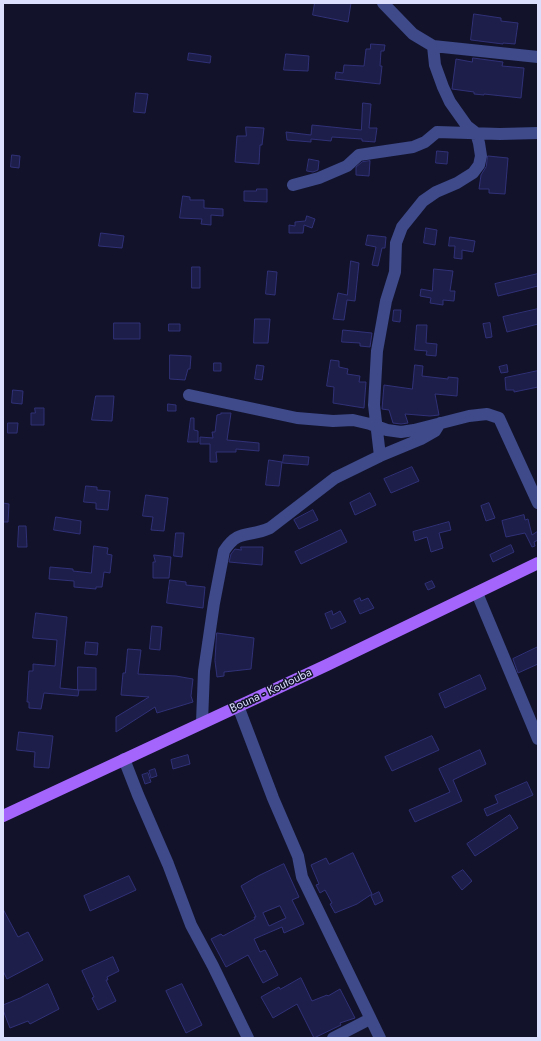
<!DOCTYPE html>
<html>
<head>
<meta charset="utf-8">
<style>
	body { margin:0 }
	#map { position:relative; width:541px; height:1041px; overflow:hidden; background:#12122b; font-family:Jost,sans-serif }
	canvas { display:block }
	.frame { position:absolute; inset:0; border:4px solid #dcdffe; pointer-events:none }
</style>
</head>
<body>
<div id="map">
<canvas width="541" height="1041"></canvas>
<div class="frame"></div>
</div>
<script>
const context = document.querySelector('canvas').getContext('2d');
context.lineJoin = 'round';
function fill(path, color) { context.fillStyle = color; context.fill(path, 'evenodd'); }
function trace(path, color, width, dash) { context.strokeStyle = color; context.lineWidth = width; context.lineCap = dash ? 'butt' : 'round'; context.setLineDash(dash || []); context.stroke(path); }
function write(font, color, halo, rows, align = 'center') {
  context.font = font + ' Jost,sans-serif'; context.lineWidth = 3; context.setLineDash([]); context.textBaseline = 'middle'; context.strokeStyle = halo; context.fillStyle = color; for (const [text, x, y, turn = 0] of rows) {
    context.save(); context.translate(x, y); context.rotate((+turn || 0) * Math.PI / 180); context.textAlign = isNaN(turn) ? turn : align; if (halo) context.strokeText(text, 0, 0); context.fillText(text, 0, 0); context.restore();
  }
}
const building = new Path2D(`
	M315,3h36l-3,19 -35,-7z
	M474,14l27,4v3l17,2 -3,21 -12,-1v1l-32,-4z
	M371,44l14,1 -1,6h-3l-1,15h2l-2,18 -45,-5 1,-7 7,1 1,-8 20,1 2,-17h4z
	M189,53l22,3 -1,7 -22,-3z
	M286,54l23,2 -1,15 -24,-1z
	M473,58l30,4 -1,4 22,2 -3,30 -37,-4v1l-10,-1v-2l-22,-3 4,-30 16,3z
	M136,93l12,1 -3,19 -11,-1z
	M363,103l8,1 -2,24h8l-2,14 -13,-1v-2l-30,-2 -1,4 -20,-2v3l-24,-2 -1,-8 25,3 1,-10 49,5z
	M246,127l18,1 -2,17h-2l-1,19 -24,-2 2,-26h9z
	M437,151l11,1 -1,12 -11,-1z
	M12,155l8,1 -1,12 -8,-1z
	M488,156l20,2 -3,36 -16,-1v-4h-10l2,-14 5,-8z
	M309,159l10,2 -1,9 -5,2 -6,-1z
	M370,161l-1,15 -13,-1v-8l6,-5z
	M257,189h10v13l-23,-1v-10h12z
	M183,196l7,1v3h14v8l19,1v7l-12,-1v10l-10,-1 1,-5 -22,-1z
	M307,216l8,3 -3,9 -8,-3 -1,8h-14v-8l6,1v-4l10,-1z
	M426,228l11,2 -2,15 -11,-2z
	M101,233l23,3 -2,12 -23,-2z
	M368,235l18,2 -1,11h-3l-4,18 -6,-1 4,-18 -10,-2z
	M450,237l25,4 -2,11 -11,-2v9l-8,-1 1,-12h-6z
	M351,261l8,2 -4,38 -8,-1 -3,20 -11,-1 5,-26 9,2z
	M192,267h8v21h-8z
	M434,269l19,2 -3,20h5l-1,10 -11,-1v5l-13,-2 1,-5 -11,-2 1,-7 11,2z
	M268,271l9,1 -2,23 -9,-1z
	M538,274v12l-40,10 -3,-12z
	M538,309v15l-31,8 -4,-15z
	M394,310h7l-1,12 -7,-1z
	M255,319h15l-2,24h-14z
	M114,323h26v16h-26z
	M490,323l2,14 -6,1 -3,-14z
	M169,324h11v7h-11z
	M417,325h10l-1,18 11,1 -1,12 -10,-1 1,-4 -12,-1z
	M343,330l29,3 -2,14 -10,-1v-3l-18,-1z
	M170,355l21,1 -1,13h-2l-3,11 -15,-1z
	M331,360l8,1v6l9,2 -1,5 13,2 -1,6h7l-2,26 -31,-5 1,-16 -7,-1z
	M214,363h7v8h-7z
	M257,365l7,1 -2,14 -7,-1z
	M415,365l8,1 -1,10 26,3v-2l10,1 -1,18 -22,-2 4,21 -9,1 -25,-2 3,9 -7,1 -8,-1 -4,-13 -7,-1 2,-24 28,4z
	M507,365l1,7 -7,1 -2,-6z
	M538,371v16l-24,5v-2h-8l-1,-12z
	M13,390l10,1 -1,13 -10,-1z
	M96,396h18l-2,25 -20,-1z
	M168,404l8,1v6h-8z
	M35,408h9v17h-13v-12h4z
	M221,413h10l-4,27 32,3v8l-23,-2v3h-20l1,10h-7v-18h-10v-7l13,1 -1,-6h3l2,-17 4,-1z
	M191,418h3v12l4,1v11h-10z
	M8,423h10l-1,10h-9z
	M284,455l25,2 -1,8 -25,-2z
	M269,460l13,2 -3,24 -13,-1z
	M412,467l7,14 -28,12 -7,-14z
	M86,486l11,1v3l13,1 -2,19 -12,-1v-6l-12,-1z
	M370,493l6,12 -21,10 -5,-12z
	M146,495l22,3 -4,33 -13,-1 2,-13 -10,-1z
	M3,503l6,1 -1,18h-5z
	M489,503l6,15 -9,3 -5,-15z
	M313,510l5,10 -19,9 -5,-9z
	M524,515l1,5 3,-1 4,16 6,-4v9l-4,2 1,4 -3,1 -7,-14 -19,4 -4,-16z
	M56,517l25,4 -1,13 -26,-4z
	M449,522l2,8 -12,3 4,15 -12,4 -4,-15 -12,4 -2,-9z
	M19,526h7l1,21h-9z
	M341,530l6,12 -46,22 -6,-12z
	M176,533h8l-2,24 -8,-1z
	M511,545l3,7 -21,10 -3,-7z
	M94,546l14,2 -1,6 5,1 -2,18 -6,-1 -2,15h-6v2l-22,-2v-6l-25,-2 1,-12 23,2v2l18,2z
	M241,547h22l-1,18 -33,-3 2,-8 4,-5 6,1z
	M154,555l17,2 -2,21h-16v-16h2z
	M170,580l16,2v3l19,2 -2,21 -36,-5z
	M432,581l3,6 -7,3 -3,-6z
	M360,598l1,3 7,-3 6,10 -14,6 -6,-13z
	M332,611l1,4 7,-4 6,11 -15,7 -6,-15z
	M36,613l31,4 -7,71 19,2 -1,6 -34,-3 -3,16 -12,-1v-6h-2l2,-31h4v-7l22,2 2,-26 -24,-2z
	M152,626l10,1 -2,23 -10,-1z
	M217,633l37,5 -3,31 -27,3v4l-7,1 -2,-16z
	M86,642l12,1 -1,12 -12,-1z
	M538,647v17l-20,9 -5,-14z
	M128,649l13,1 -3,24 38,2 17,3 -2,17 2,6 -36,11 -2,-6 -39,25v-15l33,-20 -28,-2 2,-22h2z
	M78,667l18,1v22h-18z
	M480,675l6,14 -41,19 -6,-14z
	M19,732l34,4 -4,32 -15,-1 1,-15 -18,-2z
	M432,736l7,14 -47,21 -7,-14z
	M480,750l6,14 -33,16 9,21 -47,21 -6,-12 41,-18 -11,-23z
	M188,755l2,9 -17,5 -2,-9z
	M155,769l2,7 -6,2 -2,-7z
	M148,773l3,9 -6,2 -3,-9z
	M527,782l6,13 -46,21 -3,-7 14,-6 -3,-7z
	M510,815l8,13 -43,28 -8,-12z
	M353,853l19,41 -15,10 -22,9 -5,-9 2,-1 -7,-13 -5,3 -4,-8 3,-1 -8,-19 15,-7 3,6z
	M284,864l15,33 -7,3 12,24 -20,9 -2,-6 -28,12 6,13 5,-2 13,25 -15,8 -15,-28 -22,12 -15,-28 10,-5 2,2 32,-17 -1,-2h2l-15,-31 17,-10zM280,906l6,12 -17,8 -6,-13z
	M463,870l9,11 -10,9 -10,-13z
	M129,876l7,14 -46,21 -6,-15z
	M379,892l4,9 -8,4 -4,-9z
	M3,909l15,28 10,-5 15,28 -36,19 -4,-8z
	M113,957l6,14 -12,6 1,3h-2l10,21 -18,9 -6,-12 2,-1 -12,-26z
	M301,978l11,23 15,-6 1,1 12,-7 15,29 -15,5 1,2 -27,13 -17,-34 -24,14 -12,-21 18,-10 1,2z
	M48,984l11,25 -29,15 -2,-3 -18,7 -7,-18v-5l17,-7z
	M182,984l20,41 -16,8 -20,-42z`);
const minor = new Path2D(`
	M383,3l30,31 20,12 105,11
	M293,185l26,-7 28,-12 12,-11 54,-8 12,-5 12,-10 63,2 38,-1
	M189,395l108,23 36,3 20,-1 17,4 17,6 14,2 13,-2 55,-14 18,-2 12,4 39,85
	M380,456l-6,-51 3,-54 9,-50 9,-29 1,-29 6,-16 21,-26 13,-9 21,-9 16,-10 6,-8 2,-9 -2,-13 -3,-10 -9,-7 -17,-24 -7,-15 -8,-22 -2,-19
	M477,593l61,146
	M238,706l35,92 25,58 4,21 78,161
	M202,722l2,-51 10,-68 10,-52c15,-23 25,-13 46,-23l65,-50 45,-22 41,-17 14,-8 5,-8
	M124,759l14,36 30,69 23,61 22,41 35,72
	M333,1038l37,-19`);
const major = new Path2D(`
	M3,816l324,-151 211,-102`);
const streetNames = [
	["Bouna - Koutouba",271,691,-25]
];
fill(building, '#1e1e4b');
trace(building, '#303177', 1);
trace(minor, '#3e4a89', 12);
trace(major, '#a465fc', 12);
write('12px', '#dcdffe', '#12122b', streetNames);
</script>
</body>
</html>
